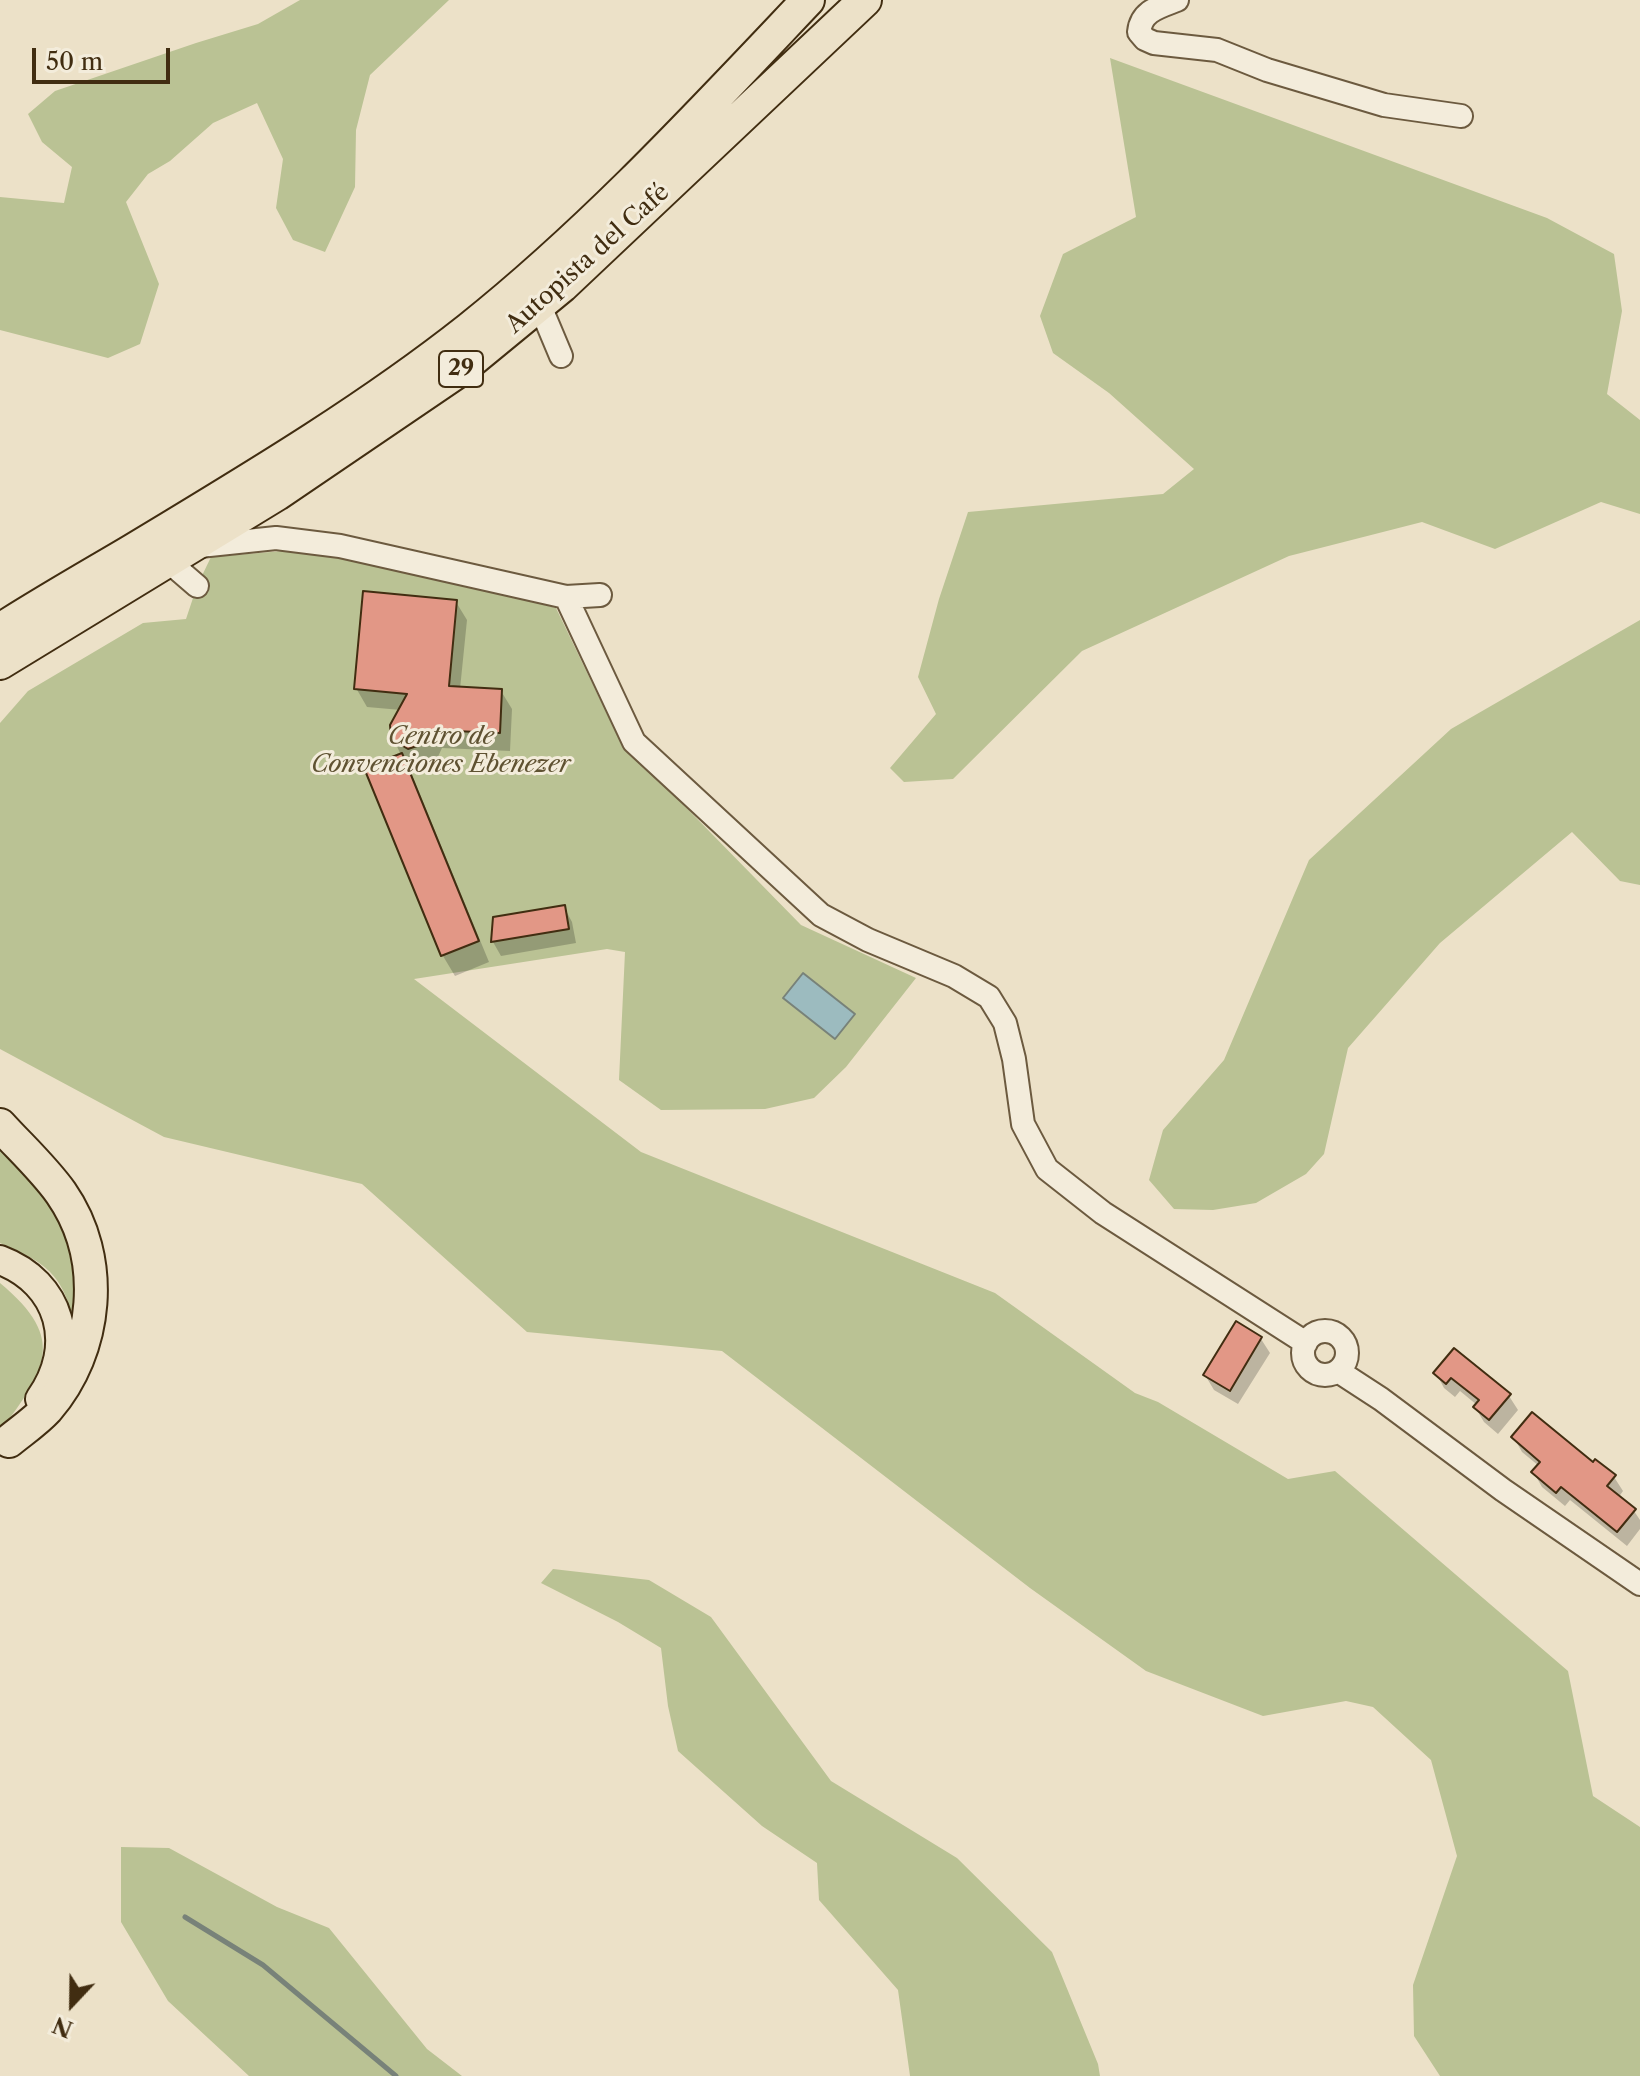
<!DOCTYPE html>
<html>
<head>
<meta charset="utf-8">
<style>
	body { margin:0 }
	#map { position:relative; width:1640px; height:2076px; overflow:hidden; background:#ece1c8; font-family:"Libre Caslon Text",serif }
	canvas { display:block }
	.north { position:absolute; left:32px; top:1964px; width:80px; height:80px; -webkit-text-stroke:6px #f3ecdb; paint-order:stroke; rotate:202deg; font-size:22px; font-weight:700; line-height:32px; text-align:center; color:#412d11 }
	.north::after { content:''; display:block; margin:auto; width:28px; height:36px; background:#412d11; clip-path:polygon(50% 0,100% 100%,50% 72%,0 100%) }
	.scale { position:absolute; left:32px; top:48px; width:138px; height:36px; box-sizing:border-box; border:4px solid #412d11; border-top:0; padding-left:10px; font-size:24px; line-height:28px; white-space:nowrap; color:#412d11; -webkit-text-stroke:6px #f3ecdb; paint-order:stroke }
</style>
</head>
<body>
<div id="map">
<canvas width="1640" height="2076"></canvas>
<div class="north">N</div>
<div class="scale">50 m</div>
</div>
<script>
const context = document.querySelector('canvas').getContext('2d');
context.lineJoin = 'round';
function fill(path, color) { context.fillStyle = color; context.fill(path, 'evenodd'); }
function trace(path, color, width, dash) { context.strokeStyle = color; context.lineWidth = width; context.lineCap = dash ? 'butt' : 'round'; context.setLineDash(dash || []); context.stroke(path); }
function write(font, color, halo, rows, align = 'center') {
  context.font = font + ' "Libre Caslon Text",serif'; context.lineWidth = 6; context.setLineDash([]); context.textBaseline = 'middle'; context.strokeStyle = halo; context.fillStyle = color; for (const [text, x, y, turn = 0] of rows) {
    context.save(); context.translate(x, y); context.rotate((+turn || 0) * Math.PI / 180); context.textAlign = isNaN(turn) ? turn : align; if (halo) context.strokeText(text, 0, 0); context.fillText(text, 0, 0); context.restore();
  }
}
const green = new Path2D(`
	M300,0h149l-79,75 -14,55 -1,57 -30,65 -32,-12 -17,-32 7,-49 -26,-56 -44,20 -43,38 -22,13 -22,28 33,82 -19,60 -32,14 -108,-28v-133l64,6 8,-36 -30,-25 -14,-28 27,-23 141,-48 62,-19z
	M1110,58l437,160 67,36 8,57 -15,83 33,26v94l-39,-12 -106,47 -73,-27 -133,34 -207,95 -129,128 -49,3 -14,-14 46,-54 -18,-37 21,-78 29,-87 195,-18 31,-25 -85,-76 -56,-40 -13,-37 23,-62 73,-37z
	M307,549l74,13 175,46 63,131 182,186 115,53 -70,89 -32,31 -49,11 -104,1 -42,-30 6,-128 -18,-3 -193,30 227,173 354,141 140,100 23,9 130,77 47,-8 233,200 25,125 47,31v249h-200l-26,-40 -1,-51 44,-129 -26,-96 -58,-53 -27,-6 -83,15 -117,-45 -116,-83 -308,-237 -195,-19 -165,-148 -198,-47 -164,-88v-326l28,-32 115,-68 43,-4 11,-33 14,-29z
	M1640,620v265l-20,-4 -48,-49 -132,111 -92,105 -24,106 -18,20 -50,29 -43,7 -39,-1 -25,-29 14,-50 61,-70 85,-200 142,-131z
	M0,1138l73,98 2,94c-10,-54 -26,-66 -75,-87z
	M0,1283c69,57 44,88 0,149z
	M553,1569l96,11 62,37 120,164 126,77 95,94 46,112 2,12h-190l-12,-86 -79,-90 -2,-37 -55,-37 -84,-75 -10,-45 -7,-58 -43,-26 -77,-39z
	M121,1847l48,1 108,59 52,21 98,121 35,27h-213l-81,-75 -47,-79z`);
const water = new Path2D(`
	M803,973l52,41 -20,25 -52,-41z`);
const shadow = new Path2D(`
	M456,602l11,18 -7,69 41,2 11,18 -2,42 -68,-3 -6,13 -16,6 -19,-12 -8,-17 8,-28 -34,-3 -11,-19z
	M401,756l11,19 77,187 -34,14 -12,-20 -76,-187z
	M564,907l8,15 4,21 -75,13 -8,-14z
	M1261,1339l9,14 -32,51 -24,-14 -9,-15z
	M1455,1351l54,45 9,14 -20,24 -14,-12 -9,-15 2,-2 -17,-14 -5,6 -11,-9 -8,-15z
	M1514,1438l79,27 21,12 9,14 -5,7 16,13 6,9v9l-13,17 -57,-46 -5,6 -23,-19 -8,-14 5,-7 -17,-14z`);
const stream = new Path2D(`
	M185,1917l78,48 133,111`);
const building = new Path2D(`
	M363,591l94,9 -8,86 53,3 -2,44 -68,-3 -6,13 -18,6 -17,-10 -1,-14 17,-31 -53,-5z
	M402,753l77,188 -38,15 -77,-188z
	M565,905l4,24 -78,13 2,-25z
	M1236,1321l26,16 -32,54 -27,-16z
	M1454,1348l57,46 -22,26 -16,-13 6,-7 -28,-22 -5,6 -13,-11z
	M1532,1412l61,50 2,-3 21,16 -9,11 29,23 -19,23 -56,-45 -5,6 -25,-21 9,-10 -29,-25z`);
const minor = new Path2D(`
	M1177,0c-18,7 -36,11 -38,32l6,7 9,4 63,7 50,20 117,35 77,11
	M540,306l21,50
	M200,546l76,-8 64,8 226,51 34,-2
	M168,561l29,25
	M566,597l68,145 187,173 47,25 86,36 35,21 16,26 9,36 9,65 24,45 56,44 203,130
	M1303 1353a22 22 0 1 1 44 0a22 22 0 1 1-44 0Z
	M1338,1371l43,28 122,91 137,94`);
const major = new Path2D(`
	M0,1260c61,23 78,86 40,139`);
const highway = new Path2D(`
	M0,630c42,-27 86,-52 130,-78 114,-69 234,-140 339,-223 123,-98 231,-215 339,-329
	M0,663l277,-169 184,-125 101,-83 303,-286
	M0,1125c20,22 44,44 61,68 46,66 37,157 -14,216 -11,12 -26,22 -38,32`);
const shields = [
	[461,369,44]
];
const shieldNames = [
	["29",461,369]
];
const streetNames = [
	["Autopista del Café",588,259,-42]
];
const parkNames = [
	["Centro de",441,737],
	["Convenciones Ebenezer",441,765]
];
fill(green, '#bac294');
fill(water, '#9cbbbf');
trace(water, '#788279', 2);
fill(shadow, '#0003');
trace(stream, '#788279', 5);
fill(building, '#e29786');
trace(building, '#412d11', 2);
trace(minor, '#6c5a3f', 26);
trace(major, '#412d11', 32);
trace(highway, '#412d11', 36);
trace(minor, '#f3ecdb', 22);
trace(major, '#ece1c8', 28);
trace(highway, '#ece1c8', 32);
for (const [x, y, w] of shields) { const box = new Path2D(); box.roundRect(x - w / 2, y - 18, w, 36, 6); context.fillStyle = '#f3ecdb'; context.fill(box); trace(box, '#412d11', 2); }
write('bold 22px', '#412d11', null, shieldNames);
write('24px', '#412d11', '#f3ecdb', streetNames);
write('italic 24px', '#5f5232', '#f3ecdb', parkNames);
</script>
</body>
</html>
